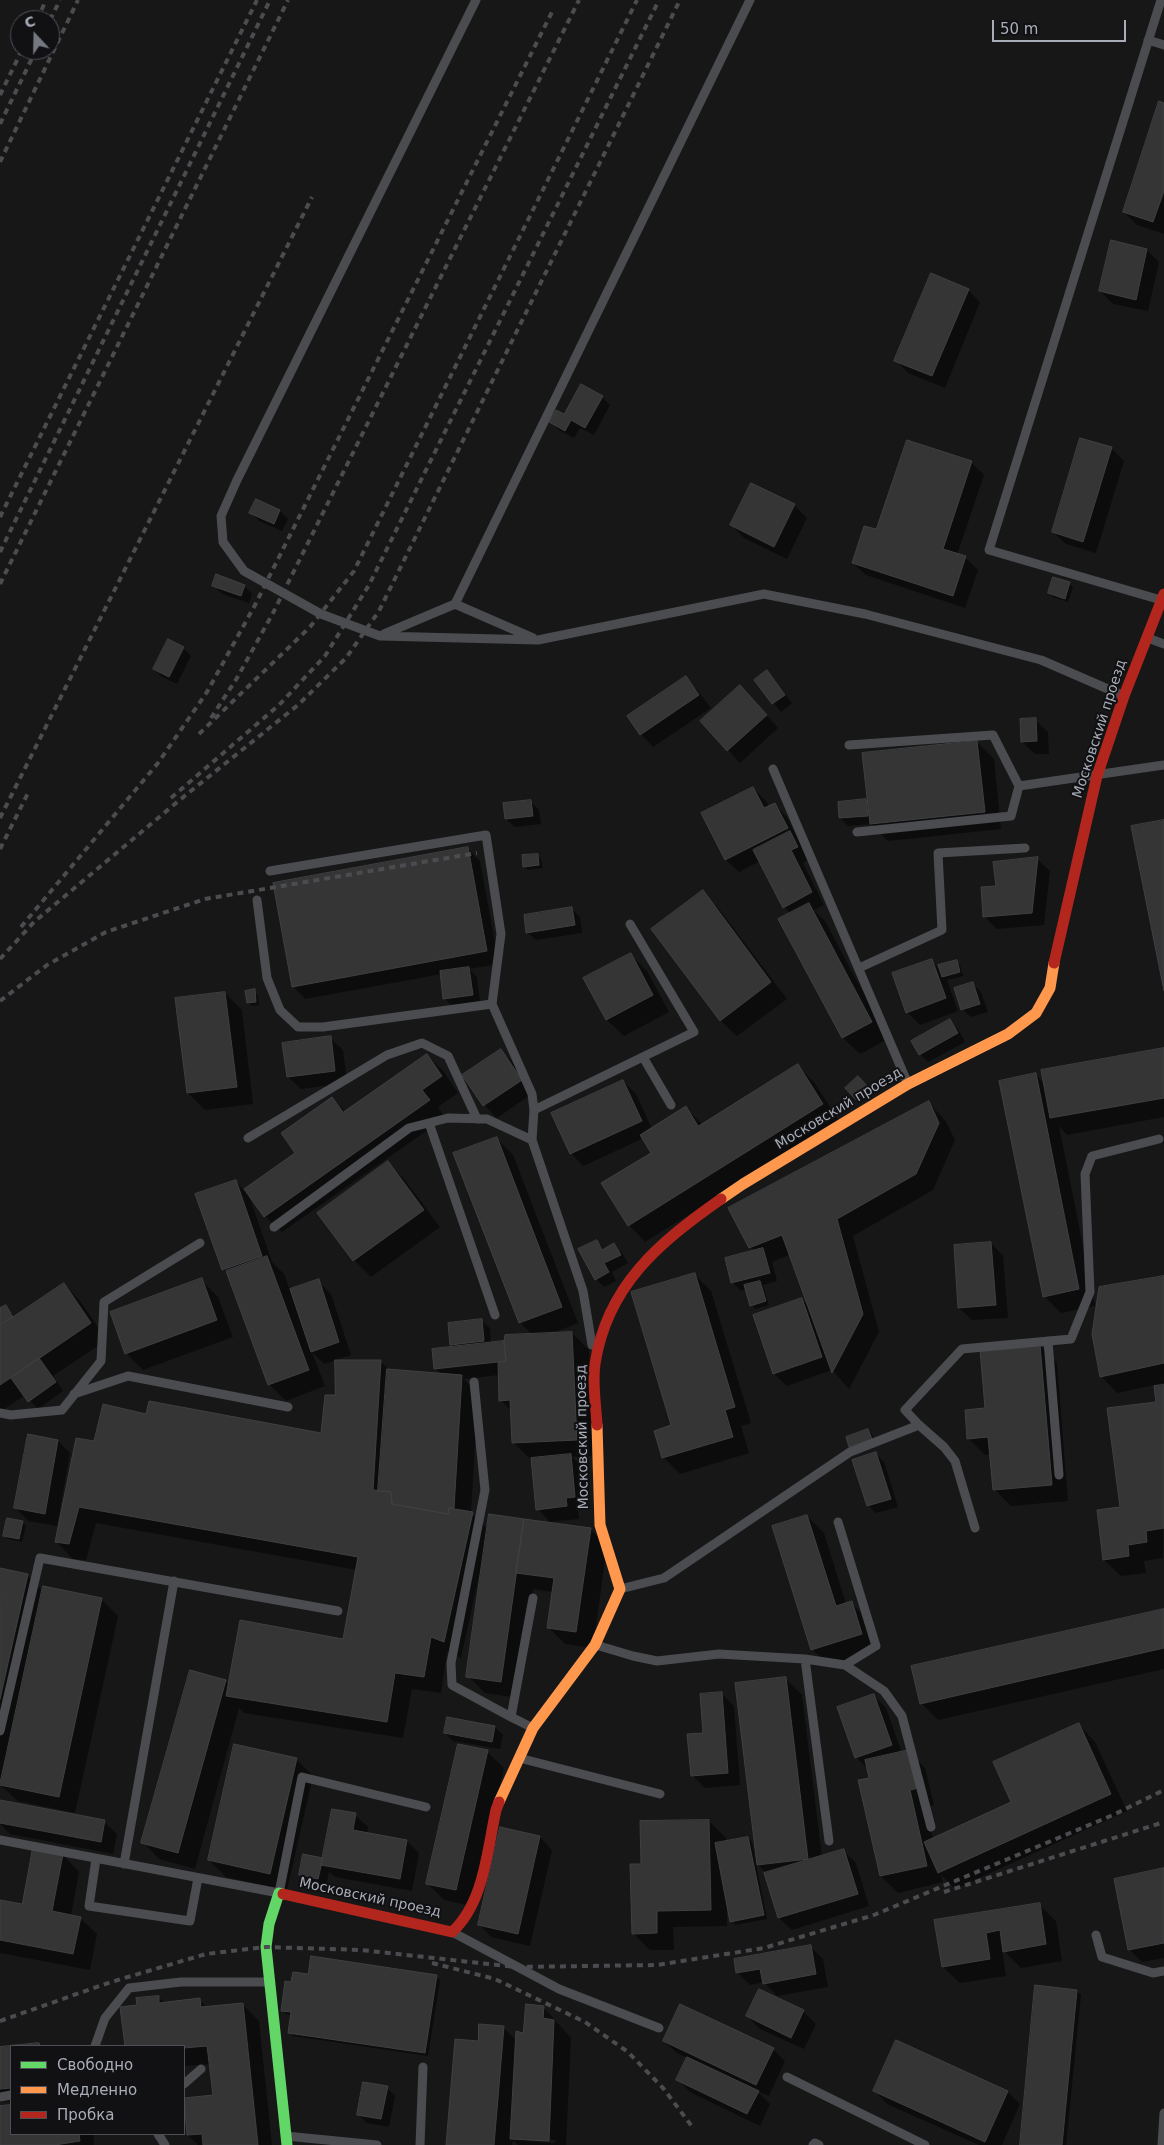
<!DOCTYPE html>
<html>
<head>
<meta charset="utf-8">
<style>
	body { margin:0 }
	#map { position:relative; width:1164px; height:2145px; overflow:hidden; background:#171717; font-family:"DejaVu Sans",sans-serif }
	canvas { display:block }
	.legend { position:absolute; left:10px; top:2045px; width:175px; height:90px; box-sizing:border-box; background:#111113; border:1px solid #4d4f55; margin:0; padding:6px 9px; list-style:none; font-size:15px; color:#a8adb8 }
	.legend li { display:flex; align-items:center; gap:10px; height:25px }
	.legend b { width:25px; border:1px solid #4d4f55 }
	.north { position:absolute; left:10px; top:10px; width:50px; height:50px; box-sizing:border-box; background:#111113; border:1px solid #4d4f55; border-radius:50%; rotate:339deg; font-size:14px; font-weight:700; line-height:20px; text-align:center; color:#a8adb8 }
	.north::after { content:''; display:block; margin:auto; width:18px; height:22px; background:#757880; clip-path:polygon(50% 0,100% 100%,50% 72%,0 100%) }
	.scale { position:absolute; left:992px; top:20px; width:134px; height:22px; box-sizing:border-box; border:2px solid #a8adb8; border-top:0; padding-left:6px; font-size:15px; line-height:18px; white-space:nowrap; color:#a8adb8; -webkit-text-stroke:4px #111113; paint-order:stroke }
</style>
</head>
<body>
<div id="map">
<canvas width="1164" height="2145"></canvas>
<ul class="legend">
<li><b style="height:6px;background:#63d668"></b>Свободно</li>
<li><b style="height:6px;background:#ff974d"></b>Медленно</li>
<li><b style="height:6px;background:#b3261e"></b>Пробка</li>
</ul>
<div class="north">С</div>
<div class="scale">50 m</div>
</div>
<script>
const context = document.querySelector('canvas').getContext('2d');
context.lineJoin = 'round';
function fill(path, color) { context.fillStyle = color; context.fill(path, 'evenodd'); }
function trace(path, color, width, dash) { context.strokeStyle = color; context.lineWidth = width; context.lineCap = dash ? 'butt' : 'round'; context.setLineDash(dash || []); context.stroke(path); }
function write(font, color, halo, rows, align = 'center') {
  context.font = font + ' "DejaVu Sans",sans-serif'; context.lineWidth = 4; context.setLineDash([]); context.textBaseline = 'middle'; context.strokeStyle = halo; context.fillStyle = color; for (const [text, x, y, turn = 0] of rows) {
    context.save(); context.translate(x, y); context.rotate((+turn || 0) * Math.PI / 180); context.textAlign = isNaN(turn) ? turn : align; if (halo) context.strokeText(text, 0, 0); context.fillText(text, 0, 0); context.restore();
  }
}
const shadow = new Path2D(`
	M1164,104v130l-27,-9 -13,-13z
	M1147,250l12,12 -11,49 -35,-7 -13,-13z
	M968,290l12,12 -35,86 -37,-15 -12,-13z
	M602,397l8,8 -16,30 -14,-7 -6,10 -15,-8 -8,-8z
	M1111,448l13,13 -28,92 -30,-9 -13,-12z
	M971,462l13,13 -27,80 9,3 12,12 -13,38 -99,-33 -13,-12 24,-32z
	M794,505l13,13 -20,41 -43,-21 -12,-13z
	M280,511l8,8 -6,12 -23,-10 -8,-9z
	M1069,583l4,4 -5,15 -15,-5 -4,-4z
	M214,585l30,1 8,8 -3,9 -27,-9z
	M183,648l8,8 -14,28 -15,-7 -8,-8z
	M767,672l25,31 -11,9 -26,-32z
	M686,678l12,13 13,17 -58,39 -12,-13z
	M752,699l26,29 -38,35 -12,-13z
	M1035,720l13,12 1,22h-14l-13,-12z
	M977,742l17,17 7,70 -113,12 -17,-17 -23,2 -8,-8 26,-18 3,3z
	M753,788l13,13 3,6 6,-2 12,12 12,24 4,4 7,14 -7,4 21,42 -10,5 11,11 63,118 -28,15 -17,-16 -63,-119 11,-5 -7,-7 -24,-46 -21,11 -13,-12 -23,-46z
	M531,802l8,8 2,14 -26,3 -9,-8z
	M468,849l12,12 19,103 -30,5 8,8 3,26 -27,4 -8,-8 -3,-25 -137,25 -12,-13z
	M538,855l3,4 2,9 -15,2 -4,-4z
	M1037,859l13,12 -6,54 -47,4 -12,-12 12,-30z
	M702,892l17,17 68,90 -50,37 -17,-16z
	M572,909l8,8 2,16 -46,7 -9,-8z
	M630,954l17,17 22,41 -45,24 -17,-16 -22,-42z
	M931,960l10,10 15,-9 4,4 3,11 -16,4 11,31 -38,14 -13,-13z
	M973,984l8,8 7,20 -17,5 -9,-8z
	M254,991l4,4 1,10 -7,1 -4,-4z
	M225,993l17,17 11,94 -48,6 -17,-17z
	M950,1021l8,8 7,13 -37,20 -8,-8z
	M330,1038l13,12 4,33 -46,6 -13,-12z
	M1164,1049v68l-97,18 -8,-9 36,180 -34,7 -17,-17 -9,-222 10,10z
	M501,1050l12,13 20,30 -36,25 -13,-13z
	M427,1055l17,17 14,21 -20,14 7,11 -163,114 -17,-16 -17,-23 24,69 12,12 6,16 28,-9 13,13 20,61 -27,9 -12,-12 13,34 -39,15 -17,-17 -40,-109 -6,-6 12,-88 9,9 53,-37 35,-55 14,14z
	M798,1066l16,16 25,39 -194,121 -16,-17 24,-72 -9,-15 -61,28 -12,-13 52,-72 13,13 16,35 34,-21 17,17z
	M858,1077l14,15 -11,11 -14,-15z
	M929,1103l16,17 10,20 -22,50 -80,46 26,96 -30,57 -17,-19 -45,16 -13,-12 28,-75 8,9 -19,-54 -19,8 5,19 -14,4 6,20 -14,4 -3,-4 -5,-16 -6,2 -9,-9 22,-31 -4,-4z
	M496,1138l17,17 65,168 -27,11 21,-1 17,17 4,106 -21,1 11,11 4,41 -9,1 1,9 -29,3 -12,-13 -6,-50h-2l-17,-17 -1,-31 -12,-11 -1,-25 -35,4 14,14 -7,120 17,16h102l17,17 -14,102 -28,-4 -17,-17 5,-35 -20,-3 -15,109 -33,-5 -17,-17 15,-109h-2l-20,91 -14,-6 -6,41 -29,-4 -9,49 -159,-25 -5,-5 -44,161 -36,-10 -16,-17 82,-161 4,4 115,-44 13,-71 -261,-47 -10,37 -13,-1 -16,-17 38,-100 52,-27 175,19 14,-37 44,-36 9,9 52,4 -6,-6 19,-21 -3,-3 30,-24 9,8 1,16 41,-9 -12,-13z
	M388,1162l16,17 36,48 -69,50 -17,-17 -35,-47z
	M596,1241l9,9 9,-5 8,8 6,10 -16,9 4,9 -12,6 -8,-8z
	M991,1243l12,13 5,62 -36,2 -13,-12z
	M694,1274l17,17 40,132 -10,3 8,27 -69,21 -17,-17 10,-31z
	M1164,1278v105l-47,10 -16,-17z
	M201,1280l17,17 15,40 -90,33 -17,-17z
	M64,1284l16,17 27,39 -54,36 10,15 -25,18 -13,-14 -25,17v-102l5,-4 10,11z
	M1040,1346l17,17 11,138 -57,5 -17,-17 -3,-34h-6l-17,-17 18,-29z
	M1164,1386l-1,172 -19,3 2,12 -25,3 -17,-16z
	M868,1430l4,4 3,9 -21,7 -4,-4z
	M58,1441l12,12 -13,73 -29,-5 -12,-13z
	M876,1454l8,8 14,45 -22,6 -8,-8z
	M807,1516l17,17 22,71 5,-1 17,16 10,32 -49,15 -17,-17z
	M22,1522l4,4 -4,16 -14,-3 -3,-3z
	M0,1569l27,6 16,16 58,8 17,17 -43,197 -57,-12 -18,-16z
	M1164,1610v59l-226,51 -17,-17z
	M785,1678l17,17 20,162 22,-6 12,12 13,43 -77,24 -13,-12 -13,-44h2l-10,-9z
	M721,1693l13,13 6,79 -35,3 -13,-13 12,-41z
	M874,1696l12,12 16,45 7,-2 16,17 9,37 -8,2 7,32 80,-36 66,-78 16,17 32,69 -172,78 -14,-14 2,7 -45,11 -17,-17 -10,-97 -2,-9 -13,-13z
	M495,1727l8,8 -3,14 -47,-8 -8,-8z
	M487,1752l17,16 -32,138 -28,-6 -17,-17z
	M296,1759l17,17 -26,114 -61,-13 -17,-17z
	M0,1807l104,15 13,12 -4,20 -103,-20 -10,-10z
	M355,1815l13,12 -1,7 40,7 12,12 -7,38 -77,-14 -6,-5 -3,14 -17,-3 -9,-8 24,-15z
	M709,1821l17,17v4l22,-4 4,4 15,77 -32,6 -3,-4 -5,-15v20l-54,1 1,23h-24l-17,-17 9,-68z
	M540,1837l12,13 -22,96 -39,-9 -12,-13z
	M63,1855l16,17 -8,44 9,2 17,16 -7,36 -90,-17v-52l23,5z
	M1164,1870v88l-22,4 -12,-12z
	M1039,1905l17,16 6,40 -41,7 -19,-19 4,27 -46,7 -17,-16 -7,-46z
	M810,1946l13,13 5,28 -51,9 -13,-14 -14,3 -13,-13z
	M309,1975l127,2 4,3 -12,76 -135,-20 -3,-4 2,-17 -6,-1 -4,-4 10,-26z
	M1077,1991l4,4 -15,150h-44z
	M158,1997l7,6 34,-3 9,8 34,-4 17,17 13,124h-74l-10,-10 26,-39 -3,-32 -27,2v-20h-58l-4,-38 16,-2z
	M543,2007l28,31 -5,107h-48l-5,-5 -1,5h-64l31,-103 24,-15 14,14zM527,2138l28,2v3l-28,-2z
	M803,2011l13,13 -12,25 -44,-20 -13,-13z
	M664,2041l109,8 12,12 -16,35 -12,-5 13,13 -10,22 -70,-34 -12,-12 10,-22 -11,-5z
	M897,2042l111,50 12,12 -18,41h-23l-92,-41 -12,-13z
	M11,2047v54l-11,1v-54z
	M387,2088l8,8 -6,31 -22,-4 -8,-8z
	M11,2106v28h83v11h-94v-37z`);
const building = new Path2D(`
	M1159,101l5,2v88l-11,31 -30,-10z
	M1111,240l36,9 -11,51 -37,-9z
	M931,273l38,16 -37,87 -38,-15z
	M581,384l22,12 -18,32 -14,-8 -6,11 -16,-9 7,-12 8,4z
	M1080,438l32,9 -29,95 -31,-10z
	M907,440l65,21 -29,88 23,7 -13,40 -101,-33 12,-37 12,3z
	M751,483l44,21 -21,43 -44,-22z
	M256,499l24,11 -6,14 -25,-11z
	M216,574l29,11 -4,11 -29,-10z
	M1053,577l17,5 -5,17 -17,-6z
	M168,639l16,8 -15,30 -16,-8z
	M767,670l18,25 -13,9 -18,-24z
	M686,676l13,19 -59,40 -13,-19z
	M740,685l27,30 -40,36 -27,-30z
	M1036,718l1,23 -16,1 -1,-23z
	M977,741l8,71 -115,12 -8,-71z
	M753,787l11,21 11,-5 13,25 -63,32 -24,-47z
	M866,799l2,17 -29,2 -1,-16z
	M531,800l2,16 -28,3 -2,-16z
	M1164,820v171l-33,-165z
	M790,831l8,16 -7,3 21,42 -29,16 -30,-58z
	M468,847l19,104 -195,36 -19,-104z
	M538,854l1,11 -16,2 -1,-12z
	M1038,857l-6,56 -49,4 -2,-30 15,-1 -3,-24z
	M703,890l68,92 -51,39 -69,-92z
	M809,903l63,119 -30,16 -64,-119z
	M572,907l3,18 -49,8 -2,-18z
	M631,953l22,42 -47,25 -23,-42z
	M932,959l14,39 -40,15 -14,-40z
	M957,960l3,12 -18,5 -4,-12z
	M469,967l4,28 -30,4 -3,-28z
	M973,982l7,22 -19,6 -7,-22z
	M255,989l1,13 -9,1 -2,-12z
	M225,992l12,95 -50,6 -12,-95z
	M950,1019l8,14 -39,22 -8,-14z
	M331,1036l4,35 -48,6 -5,-34z
	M1164,1048v50l-114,20 -9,-48z
	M501,1049l21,31 -39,26 -21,-31z
	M427,1054l15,22 -20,14 8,10 -166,117 -20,-28 51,-36 -14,-20 51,-36 11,15z
	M798,1064l25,40 -195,122 -27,-43 50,-30 -11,-18 46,-29 12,20z
	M1036,1073l43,216 -36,8 -44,-216z
	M858,1076l11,12 -13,12 -11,-12z
	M623,1080l19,41 -72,33 -19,-41z
	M929,1101l10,22 -23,51 -79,45 26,95 -31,59 -50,-138 -33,13 -21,-40z
	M497,1137l65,170 -43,16 -66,-170z
	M388,1161l36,49 -71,51 -36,-48z
	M236,1180l26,76 -40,14 -27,-76z
	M597,1240l5,10 12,-7 7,12 -17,8 5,9 -14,8 -17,-31z
	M991,1242l5,63 -38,3 -4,-63z
	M763,1248l7,25 -39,10 -6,-25z
	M267,1256l42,114 -41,15 -42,-114z
	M695,1273l40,134 -10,3 8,27 -71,21 -8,-27 17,-6 -40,-133z
	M1164,1276v87l-64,14 -8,-43 7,-47z
	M202,1278l15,42 -92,34 -15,-42z
	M319,1279l20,63 -28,10 -21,-63z
	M760,1281l6,20 -16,5 -6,-21z
	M64,1283l27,40 -91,62v-59z
	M802,1298l20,59 -49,17 -20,-59z
	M6,1305l7,12 -13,8v-17z
	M482,1319l2,22 -34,4 -2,-22z
	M572,1332l5,108 -65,3 -2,-43 -11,1 -1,-39 8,-1 -2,-20 1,-6z
	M504,1341l2,20 -72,8 -2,-20z
	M1040,1345l12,140 -59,5 -5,-53 -21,2 -2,-29 20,-2 -5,-58z
	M39,1358l17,24 -28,20 -17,-24z
	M335,1360h46l-8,130 18,2 1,12 56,10 1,-6 24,4 -29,130 -13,-5 -7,40 -29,-4 -8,49 -161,-26 14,-76 103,19 15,-82 -279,-50 -10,37 -14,-2 21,-104 18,3 9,-37 43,10 3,-13 172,32 4,-38h10z
	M387,1369l75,6 -8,133h-5l-1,6 -56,-10 -1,-12 -13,-1z
	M1164,1385v143l-18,3 1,11 -19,3 1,11 -26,4 -6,-50 23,-3 -13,-99 49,-6 -2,-16z
	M868,1429l4,10 -23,8 -3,-10z
	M28,1434l30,6 -13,74 -31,-6z
	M876,1452l15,47 -24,7 -15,-46z
	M571,1454l4,43 -9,1 1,8 -31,4 -5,-52z
	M489,1514l35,5 -23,163 -35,-5z
	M807,1515l29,91 16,-5 10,33 -51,16 -39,-124z
	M7,1518l16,3 -4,18 -16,-3z
	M524,1519l67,9 -15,104 -29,-4 7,-50 -38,-5z
	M0,1568l28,6 -28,125z
	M43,1586l59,12 -43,199 -59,-12z
	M1164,1609v39l-244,56 -9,-38z
	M190,1670l36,10 -48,173 -37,-10z
	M786,1677l22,182 -51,6 -22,-182z
	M722,1692l6,81 -37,3 -4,-42 16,-1 -3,-39z
	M874,1694l18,51 -37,13 -18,-51z
	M447,1717l48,9 -3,16 -48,-9z
	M1079,1723l32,71 -173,79 -14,-31 87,-40 -18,-40z
	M234,1744l63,14 -27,116 -62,-14z
	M458,1744l30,6 -32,140 -30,-6z
	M909,1750l9,38 -8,2 17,76 -47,10 -22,-96 11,-2 -4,-18z
	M0,1800l105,20 -4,22 -101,-19z
	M332,1809l24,4 -3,17 54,10 -7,39 -79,-14z
	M709,1820l2,90 -54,1v22l-25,1 -2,-70h11l-1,-43z
	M500,1827l40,9 -22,98 -40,-9z
	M748,1837l16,78 -34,7 -15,-79z
	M33,1848l30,6 -11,57 29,6 -8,37 -73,-14v-40l22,4z
	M844,1849l14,45 -80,24 -14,-45z
	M303,1854l20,4 -5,21 -19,-4z
	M1164,1868v75l-36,7 -14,-71z
	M1040,1903l6,41 -43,8 -3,-22 -14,3 4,26 -48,8 -8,-47z
	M811,1945l5,29 -53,10 -3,-15 -24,4 -2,-14z
	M311,1956l126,19 -12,78 -137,-20 3,-21 -10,-1 4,-30 6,1 2,-10 15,2z
	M1035,1985l42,5 -15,155h-42z
	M759,1989l45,21 -13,28 -45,-22z
	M159,1996v7l41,-5 1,9 42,-4 15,142h-55l-1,-11 -15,1 -3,-37 29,-3 -6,-49 -23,2v-2h-59l-5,-39 17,-2 -1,-7z
	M526,2004l18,2 -1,12 11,2 -5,121 -39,-2 6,-108 7,2z
	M680,2004l94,44 -18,37 -93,-44z
	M479,2024l25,2 -10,119h-48l9,-106 23,2z
	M896,2040l112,51 -23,51 -112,-51z
	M39,2043l1,3h-29v42l-11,1v-42z
	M687,2057l72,34 -12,23 -71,-34z
	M363,2082l25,4 -7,33 -24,-4z
	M11,2105v29h68l1,7 -25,4h-55v-39z`);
const lane = new Path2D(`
	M476,0l-239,480 -16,36 2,26 21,29 77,43 59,22 158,4 226,-46 101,20 176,46 83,36
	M1161,0l-172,550 172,50
	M1148,40l16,5
	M455,604l78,34
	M384,634l71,-30 295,-604
	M1148,638l16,6
	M849,745l144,-10 26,51 145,-21
	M773,769l135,315
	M857,832l154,-16 8,-30
	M270,871l216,-36 15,99 -9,70 40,90 2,16 -2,30 51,151 9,54
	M257,900l10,78 13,32 18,17h25l169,-23
	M859,968l83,-38 -4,-77 87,-5
	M643,1057l28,48
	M534,1110l160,-78 -64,-108
	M429,1123l66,192
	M248,1138l139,-83 35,-12 26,13 29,63
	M274,1227l135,-99 39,-10 39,1 45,21
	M1048,1341l11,134
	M474,1382l11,108 -34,173 1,22 59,32
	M74,1394l54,-18 160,31
	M0,1413l11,2 51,-5 39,-49 3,-59 96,-59
	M919,1425l25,22 11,14 20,67
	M838,1522l38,124 -31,19
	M620,1589l44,-11 186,-126 69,-27 -14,-15 57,-61 109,-10 19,-47 -5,-118 7,-18 67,-17
	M596,1645l37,11 24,5 62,-7 86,5 40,6 39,26 18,25 29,111
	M805,1659l24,182
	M533,1728l-22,-11 22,-119
	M0,1731l40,-173 298,53
	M519,1758l141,36
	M0,1840l279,53 23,-116 124,30
	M96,1859l-7,47 101,15 8,-43
	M124,1864l50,-283
	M454,1933l105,56 100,39
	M1096,1935l6,22 51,16 11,-2
	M95,2046l10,-28 24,-30 52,-6h88
	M787,2077l138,68
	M184,2084l17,-15
	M0,2097l11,-2
	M158,2134l7,11
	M286,2136l91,9
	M420,2145l3,-78
	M813,2145l2,-2 4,2
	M1162,2145l2,-32`);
const fast = new Path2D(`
	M283,1894l-4,-1 -10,31 -3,23 21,198`);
const slow = new Path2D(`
	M721,1199l22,-15 165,-100 100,-50 28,-21 14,-25 4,-25
	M499,1802l34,-74 62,-83 25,-56 -20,-64 -3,-100`);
const jam = new Path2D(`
	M1054,963l43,-187 27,-80 40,-102
	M597,1425c-1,-20 -5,-42 -2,-61 12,-79 65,-122 126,-165
	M283,1894l169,38c32,-29 35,-81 44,-122l3,-8`);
const rail = new Path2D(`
	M37,20l9,-20
	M50,20l10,-20
	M0,95l22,-45
	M0,124l36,-74
	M0,162l78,-162
	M0,517l257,-517
	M0,552l270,-552
	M0,584l288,-584
	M211,718l26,-40 36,-65 306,-613
	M199,734l111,-107 44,-56 283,-571
	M171,798l108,-93 46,-49 44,-71 290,-585
	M0,818l312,-621
	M0,849l29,-58
	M21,927l137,-164 49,-71 48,-87 299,-597
	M0,959l34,-37 142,-119 122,-98 48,-47 33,-47 301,-611
	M0,1001l47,-36 59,-33 99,-33 272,-46
	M944,1892l220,-70
	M432,1963l63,16 90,43 43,30 35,36 31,41
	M0,2021l111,-39 95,-28 60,-7 95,3 155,17 141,-2 107,-17 110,-33 239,-100 51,-25`);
const streetNames = [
	["Московский проезд",1100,729,-72],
	["Московский проезд",839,1109,-31],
	["Московский проезд",583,1437,-91],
	["Московский проезд",370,1898,12]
];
fill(shadow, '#0007');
fill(building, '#353536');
trace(building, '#3f4043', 1);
trace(lane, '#4b4c50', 9);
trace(fast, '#63d668', 11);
trace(slow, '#ff974d', 11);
trace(jam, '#b3261e', 11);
trace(rail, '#4b4c4f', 4, [6, 5]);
write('14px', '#a8adb8', '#111113', streetNames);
</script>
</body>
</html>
